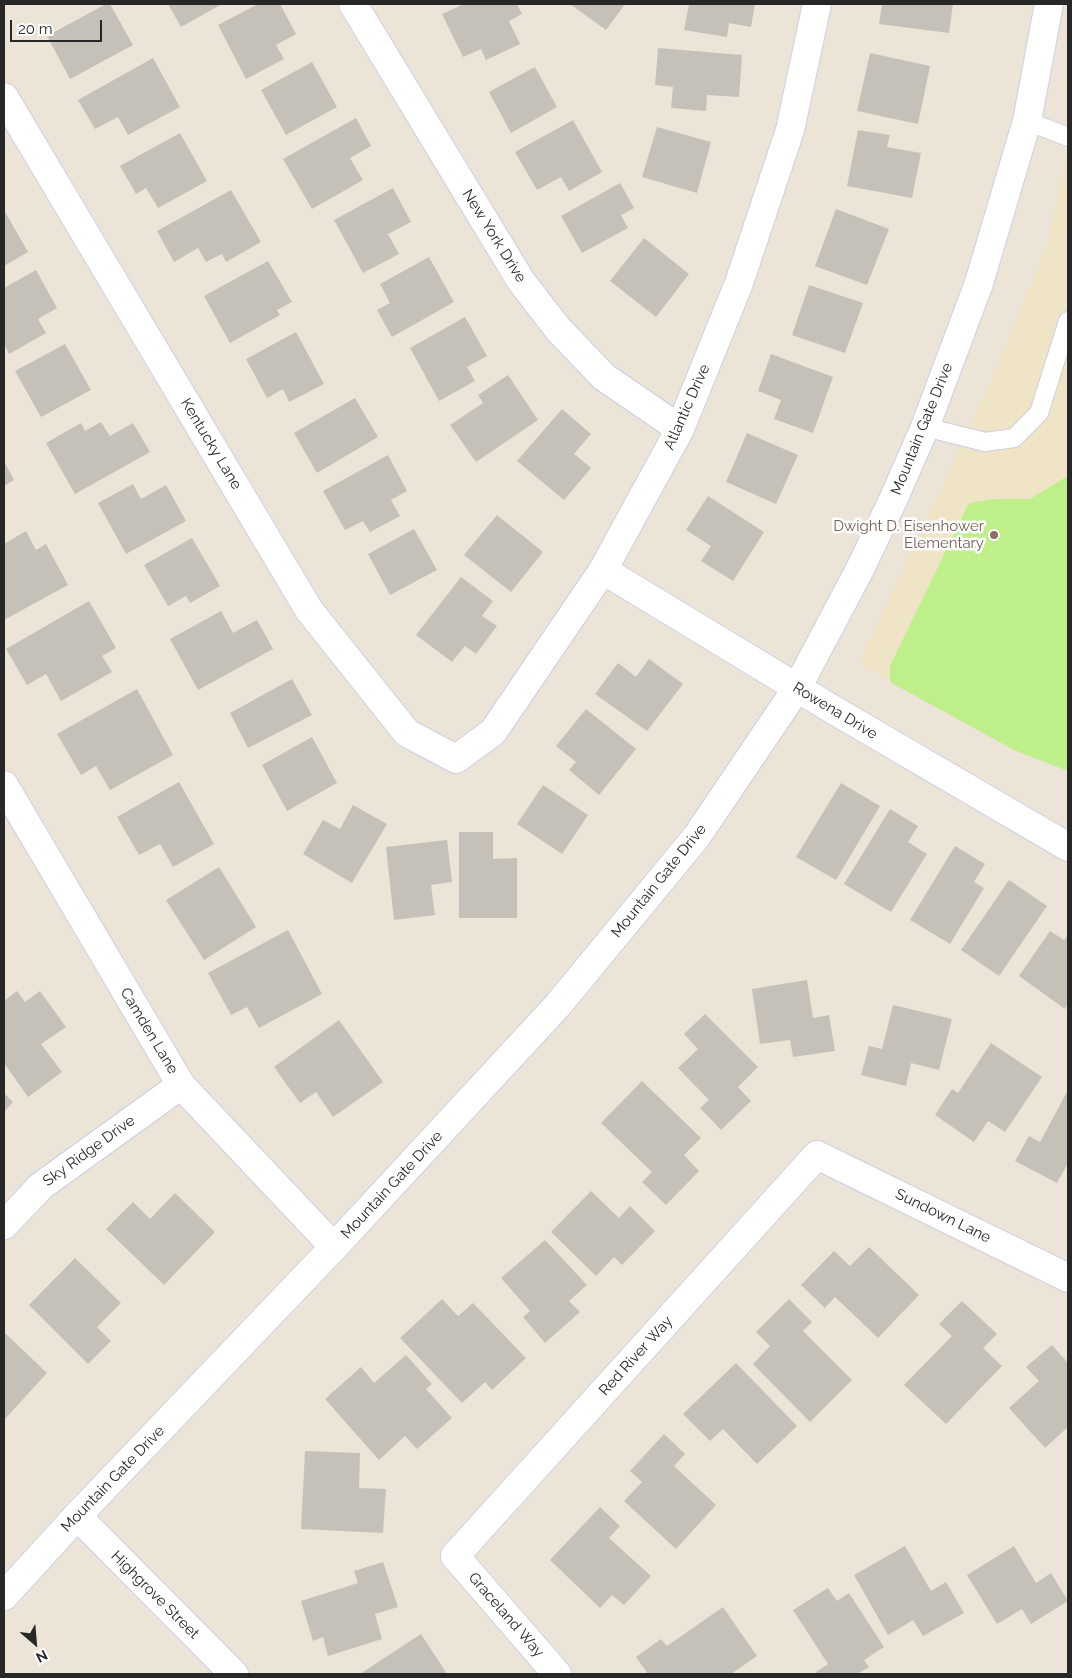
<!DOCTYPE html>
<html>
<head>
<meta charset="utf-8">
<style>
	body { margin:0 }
	#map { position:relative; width:1072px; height:1678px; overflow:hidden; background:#ebe4d7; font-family:Raleway,sans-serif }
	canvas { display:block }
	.frame { position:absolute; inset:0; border:5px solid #272727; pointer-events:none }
	.north { position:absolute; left:10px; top:1618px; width:50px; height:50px; -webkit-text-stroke:4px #fff; paint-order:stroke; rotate:153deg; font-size:14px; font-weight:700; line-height:20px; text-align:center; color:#272727 }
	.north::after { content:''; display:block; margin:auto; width:18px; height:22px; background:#272727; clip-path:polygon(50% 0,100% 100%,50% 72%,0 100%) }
	.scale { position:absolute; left:10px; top:20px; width:92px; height:22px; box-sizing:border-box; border:2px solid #272727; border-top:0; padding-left:6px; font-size:15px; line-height:18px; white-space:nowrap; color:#272727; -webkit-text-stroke:4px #fff; paint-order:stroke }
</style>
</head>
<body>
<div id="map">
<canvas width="1072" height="1678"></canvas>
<div class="frame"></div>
<div class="north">N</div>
<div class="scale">20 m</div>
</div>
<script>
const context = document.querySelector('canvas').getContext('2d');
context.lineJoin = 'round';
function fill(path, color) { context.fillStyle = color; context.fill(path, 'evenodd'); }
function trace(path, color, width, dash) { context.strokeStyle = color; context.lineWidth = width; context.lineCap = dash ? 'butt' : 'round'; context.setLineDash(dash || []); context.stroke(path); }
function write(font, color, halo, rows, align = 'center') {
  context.font = font + ' Raleway,sans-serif'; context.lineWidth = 5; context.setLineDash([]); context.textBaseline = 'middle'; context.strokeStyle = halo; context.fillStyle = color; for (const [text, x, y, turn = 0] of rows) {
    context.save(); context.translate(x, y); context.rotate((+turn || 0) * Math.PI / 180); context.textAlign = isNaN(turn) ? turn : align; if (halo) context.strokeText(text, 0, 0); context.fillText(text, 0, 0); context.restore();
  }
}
const education = new Path2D(`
	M1068,150v621l-54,-21 -155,-87 121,-257 66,-157z`);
const pitch = new Path2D(`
	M1068,476v295l-54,-21 -124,-68v-16l79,-163 26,-4h35z`);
const building = new Path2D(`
	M106,4h4l23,41 -63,34 -23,-43z
	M168,4h54l-41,23z
	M258,4h22l16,30 -20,11 8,14 -38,20 -28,-54z
	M464,4h53l5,10 -13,7 11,23 -34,16 -5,-11 -18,8 -21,-43z
	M570,4h55l-19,26z
	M689,4h66l-4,23 -22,-4 -2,14 -43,-7z
	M882,4h71l-4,29 -70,-9z
	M658,48l84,7 -3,42 -32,-2 -1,16 -35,-3 2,-21 -18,-2z
	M870,53l60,13 -12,58 -61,-13z
	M153,58l27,49 -52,28 -10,-18 -23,12 -17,-29z
	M312,62l25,45 -51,28 -25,-45z
	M535,67l22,40 -46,26 -22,-41z
	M356,118l15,28 -21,12 13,22 -51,29 -29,-50z
	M573,120l29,52 -33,19 -8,-14 -24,13 -22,-38z
	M657,127l54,15 -14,51 -55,-16z
	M858,130l32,5 -3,12 34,6 -9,45 -65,-12z
	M180,133l27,48 -49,27 -12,-20 -10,6 -16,-28z
	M620,183l14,25 -13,7 7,13 -46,25 -21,-37z
	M393,188l18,34 -23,12 11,20 -36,19 -29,-53z
	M231,190l30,52 -35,20 -4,-8 -16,8 -8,-14 -24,14 -17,-31z
	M836,209l53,20 -22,56 -52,-19z
	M4,210l24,42 -24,14z
	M644,238l45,36 -33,43 -46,-36z
	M429,257l25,45 -62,35 -15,-27 13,-7 -10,-19z
	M268,261l24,41 -15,8 3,5 -50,28 -26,-47z
	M36,270l21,38 -19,11 8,14 -37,21 -5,-10v-56z
	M809,285l54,18 -18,50 -53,-18z
	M465,317l22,39 -20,11 8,14 -36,20 -29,-53z
	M296,332l28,52 -35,18 -6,-13 -16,9 -21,-39z
	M65,344l26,46 -50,27 -26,-46z
	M771,354l62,23 -20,56 -39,-14 7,-19 -23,-9z
	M508,375l30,45 -62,42 -26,-37 33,-22 -5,-8z
	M355,398l23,39 -61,36 -23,-40z
	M562,409l29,25 -17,20 17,14 -27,32 -47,-39z
	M101,422l9,14 23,-13 17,29 -75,42 -29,-51 35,-20 4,8z
	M747,433l51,22 -22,49 -50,-22z
	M388,455l19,36 -16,9 9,16 -30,16 -7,-11 -18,9 -22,-39z
	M4,461l10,19 -10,6z
	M133,484l8,15 25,-14 20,36 -60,33 -28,-51z
	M708,496l56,36 -31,49 -32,-20 10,-15 -25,-16z
	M497,515l46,37 -32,40 -47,-37z
	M414,529l23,41 -47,25 -22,-41z
	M26,531l10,19 10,-6 22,41 -64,35v-76z
	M192,538l28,48 -30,17 -4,-7 -18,10 -24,-41z
	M461,577l32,24 -11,15 15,10 -21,28 -11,-8 -13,16 -36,-27z
	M89,601l27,47 -14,8 10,16 -51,29 -15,-27 -19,11 -21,-36z
	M221,611l12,22 24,-13 16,29 -75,41 -28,-51z
	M649,659l34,25 -36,47 -52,-37 23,-31 18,14z
	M292,679l20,36 -64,33 -18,-35z
	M137,689l36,66 -63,35 -14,-24 -15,9 -24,-41z
	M586,709l50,40 -37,46 -30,-25 7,-8 -20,-16z
	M312,737l25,46 -50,28 -25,-46z
	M179,782l35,62 -41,23 -13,-23 -21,11 -22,-38z
	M841,783l39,23 -44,74 -40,-23z
	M543,785l45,30 -26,39 -45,-30z
	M353,805l34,19 -35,59 -49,-29 20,-34 17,9z
	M890,809l28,17 -10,16 19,12 -36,58 -47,-28z
	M459,832h34v27l24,-1v60h-58z
	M447,840l5,42 -21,3 4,30 -41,5 -8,-73z
	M955,846l30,18 -11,18 10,6 -34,56 -40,-24z
	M219,867l37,60 -52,33 -38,-60z
	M1009,880l38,26 -48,70 -38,-26z
	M288,930l34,64 -63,34 -12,-21 -16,8 -23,-42z
	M1050,931l14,9 4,-5v68l-3,6 -46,-33z
	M807,980l6,38 16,-3 6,36 -42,6 -3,-17 -30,4 -8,-55z
	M17,991l8,11 15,-11 26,36 -25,17 21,28 -34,25 -24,-34v-62z
	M893,1005l59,14 -13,51 -28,-7 -5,23 -45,-11 8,-29 13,3z
	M705,1014l53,53 -20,20 13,14 -30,29 -21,-22 9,-8 -31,-32 20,-19 -14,-15z
	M339,1020l44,62 -50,35 -17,-25 -16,11 -26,-36z
	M991,1043l51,34 -37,55 -17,-11 -14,21 -39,-27 17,-26 6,4z
	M642,1081l59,57 -17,17 15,16 -33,34 -24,-23 10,-10 -51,-49z
	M1068,1090v73l-11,20 -42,-22 14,-25 11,6z
	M4,1093l9,9 -9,10z
	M591,1191l28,27 11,-12 25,25 -33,34 -8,-8 -18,19 -45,-44z
	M175,1193l40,39 -51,53 -58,-56 27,-27 17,17z
	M545,1240l42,45 -18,16 11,11 -35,31 -22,-26 7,-6 -29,-33z
	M869,1247l50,48 -41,43 -43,-41 -10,11 -24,-23 33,-34 16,15z
	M75,1258l46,45 -24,24 14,14 -23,23 -59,-59z
	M442,1299l16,17 15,-13 53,55 -34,32 -7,-8 -23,21 -62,-65z
	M789,1299l23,23 -9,9 49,49 -42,42 -57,-58 17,-18 -14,-14z
	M962,1301l35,33 -14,14 19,18 -56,58 -42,-39 48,-49 -13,-12z
	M4,1332l43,41 -43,47z
	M1052,1345l16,18v64l-23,21 -36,-40 30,-27 -13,-14z
	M406,1355l26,29 -6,5 26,29 -35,31 -12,-13 -26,24 -54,-61 36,-32 13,16z
	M736,1363l61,63 -40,38 -34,-35 -13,12 -27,-27z
	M664,1434l21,20 -11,12 42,39 -40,44 -52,-48 18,-19 -12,-11z
	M305,1451l55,2 -1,35 27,1 -3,44 -82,-4z
	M600,1507l20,19 -11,12 42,38 -27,29 -12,-10 -12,13 -50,-48z
	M905,1546l26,45 15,-9 18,31 -41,23 -10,-16 -25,15 -34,-60z
	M1014,1546l22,37 15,-10 17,28 -37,23 -9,-15 -25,15 -30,-49z
	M383,1562l15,45 -23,7 7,25 -54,17 -5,-19 -10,4 -12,-40 57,-18 -4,-12z
	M828,1588l9,13 12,-8 35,54 -20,13 5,7 -12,7h-39l-2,-2 12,-8 -35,-54z
	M723,1607l34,49 -26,18h-83l-12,-17 25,-18 6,7z
	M421,1634l26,40h-87z`);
const service = new Path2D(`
	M1027,121l41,16
	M925,427l60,15 29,-4 25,-25 29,-92`);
const minor = new Path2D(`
	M353,4l168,277 37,48 46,48 76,52
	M4,97l305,513 98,123 49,26 37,-27 110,-162 77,-141 59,-146 51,-153 27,-126
	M603,570l229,139 236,138
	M4,785l177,300 153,162
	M4,1225l37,-39 140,-101
	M557,1674l-102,-118 362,-401 251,123`);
const tertiary = new Path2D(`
	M77,1516l157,158`);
const secondary = new Path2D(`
	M4,1596l73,-80 257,-269 224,-242 139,-169 100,-148 62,-117 34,-71 32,-73 54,-144 48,-162 22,-117`);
const markers = [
	[994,535,5,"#8d6e63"]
];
const streetNames = [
	["New York Drive",494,236,58],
	["Atlantic Drive",687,407,-66],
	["Mountain Gate Drive",922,429,-68],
	["Kentucky Lane",211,444,59],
	["Rowena Drive",835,711,31],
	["Mountain Gate Drive",659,881,-51],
	["Camden Lane",149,1031,59],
	["Sky Ridge Drive",89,1151,-36],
	["Mountain Gate Drive",392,1185,-47],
	["Sundown Lane",943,1216,26],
	["Red River Way",636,1356,-48],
	["Mountain Gate Drive",113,1479,-46],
	["Highgrove Street",155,1595,45],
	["Graceland Way",506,1615,49]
];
const educationNames = [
	["Dwight D. Eisenhower",984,526],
	["Elementary",984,543]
];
fill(education, '#efe4c5');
fill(pitch, '#beef8a');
fill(building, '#c6c1b8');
trace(service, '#cdcfe2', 20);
trace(minor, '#cdcfe2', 30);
trace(tertiary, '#cdcfe2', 30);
trace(secondary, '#cdcfe2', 30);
trace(service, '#fff', 18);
trace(minor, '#fff', 28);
trace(tertiary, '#fff', 28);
trace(secondary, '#fff', 28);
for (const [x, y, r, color] of markers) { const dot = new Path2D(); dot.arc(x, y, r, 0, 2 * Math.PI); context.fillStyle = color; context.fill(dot); trace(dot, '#fff', 2); }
write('15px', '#272727', '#fff', streetNames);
write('15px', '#785e54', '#fff', educationNames, 'right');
</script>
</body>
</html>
